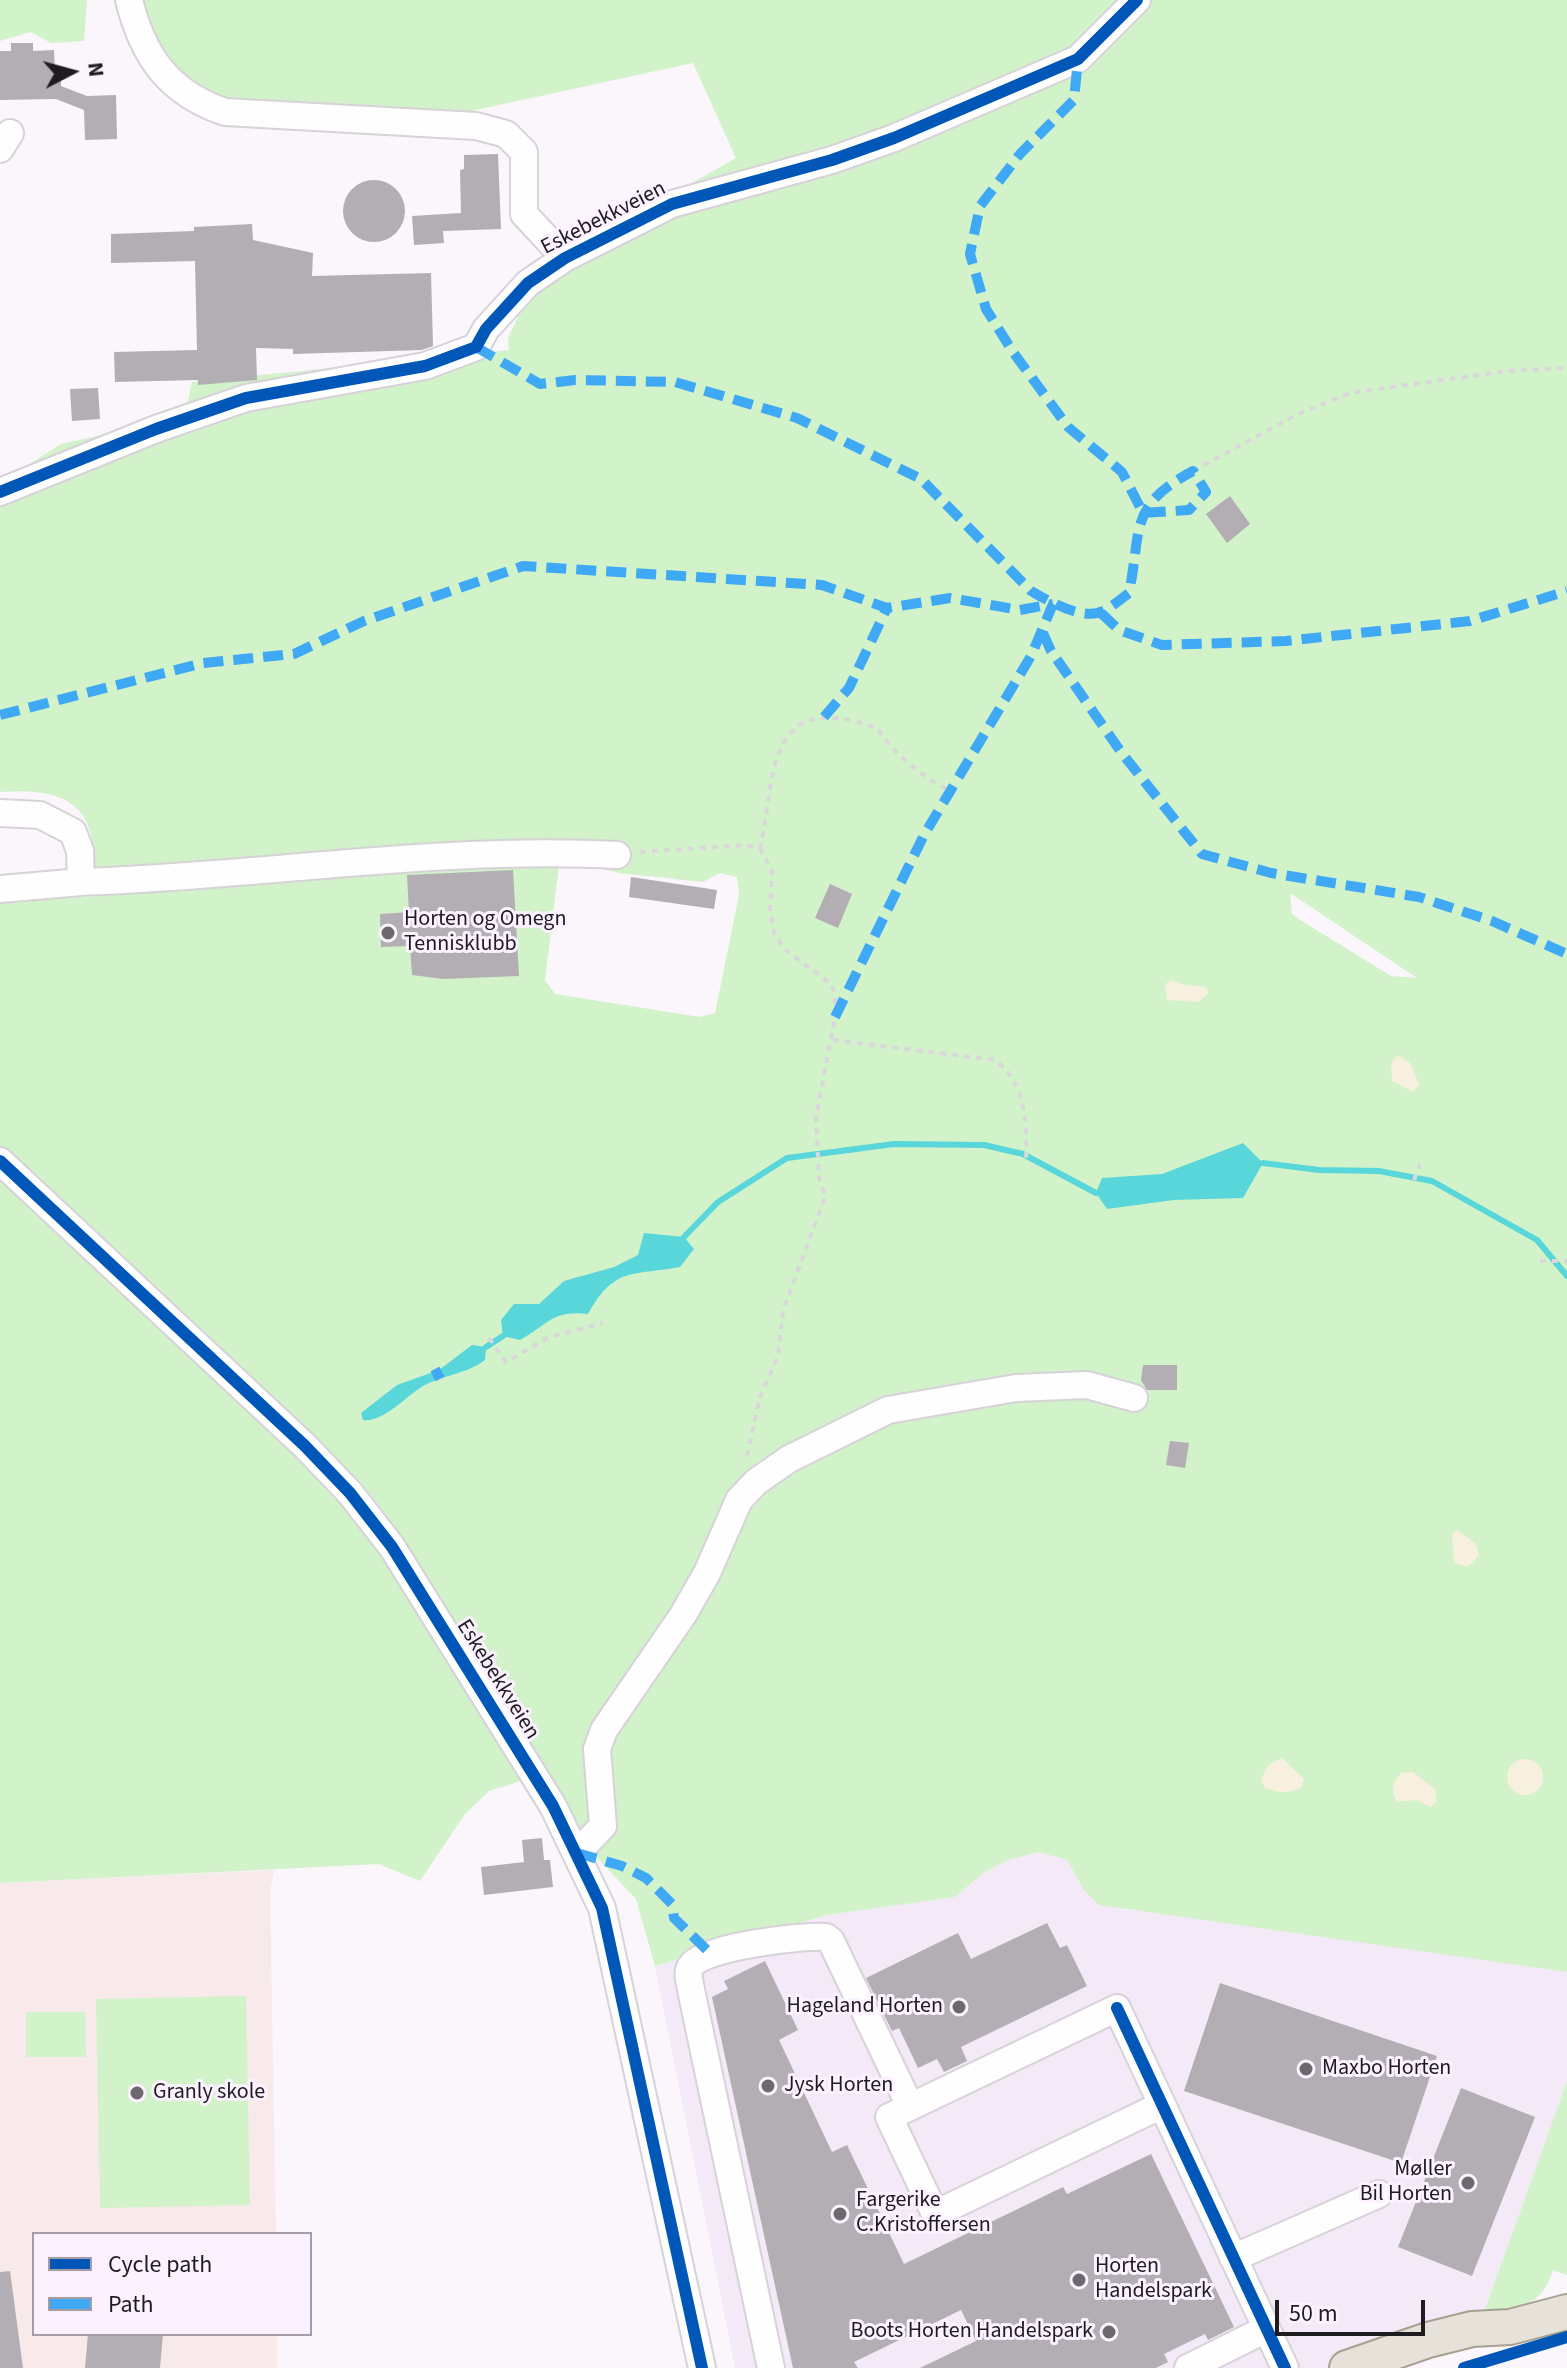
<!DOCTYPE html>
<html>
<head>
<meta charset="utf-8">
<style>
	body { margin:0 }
	#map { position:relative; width:1567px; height:2368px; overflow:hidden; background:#fbf5fc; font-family:"Source Sans 3",sans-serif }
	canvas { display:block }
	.legend { position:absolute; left:32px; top:2232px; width:280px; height:104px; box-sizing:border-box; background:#fcf2ff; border:2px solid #a49ca6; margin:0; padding:10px 14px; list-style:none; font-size:24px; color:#1f1c20 }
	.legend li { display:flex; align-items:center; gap:16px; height:40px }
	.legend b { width:40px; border:2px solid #a49ca6 }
	.north { position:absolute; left:32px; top:32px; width:80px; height:80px; -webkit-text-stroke:6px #fcf2ff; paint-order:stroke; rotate:84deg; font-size:22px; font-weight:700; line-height:32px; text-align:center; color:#1f1c20 }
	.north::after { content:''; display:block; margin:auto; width:28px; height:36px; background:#1f1c20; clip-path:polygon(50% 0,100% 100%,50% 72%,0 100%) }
	.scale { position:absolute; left:1275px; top:2300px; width:150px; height:36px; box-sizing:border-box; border:4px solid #1f1c20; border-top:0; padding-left:10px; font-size:24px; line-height:28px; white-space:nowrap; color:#1f1c20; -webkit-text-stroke:6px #fcf2ff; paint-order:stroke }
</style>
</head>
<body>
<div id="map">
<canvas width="1567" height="2368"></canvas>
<ul class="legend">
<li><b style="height:10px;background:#0057b8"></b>Cycle path</li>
<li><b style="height:10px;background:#3fa9f5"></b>Path</li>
</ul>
<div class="north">N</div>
<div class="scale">50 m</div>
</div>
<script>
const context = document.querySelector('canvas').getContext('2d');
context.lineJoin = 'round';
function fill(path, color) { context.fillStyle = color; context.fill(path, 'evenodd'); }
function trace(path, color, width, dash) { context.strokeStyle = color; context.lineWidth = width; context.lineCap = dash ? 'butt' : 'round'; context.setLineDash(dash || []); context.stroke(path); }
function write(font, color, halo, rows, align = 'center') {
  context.font = font + ' "Source Sans 3",sans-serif'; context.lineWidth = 6; context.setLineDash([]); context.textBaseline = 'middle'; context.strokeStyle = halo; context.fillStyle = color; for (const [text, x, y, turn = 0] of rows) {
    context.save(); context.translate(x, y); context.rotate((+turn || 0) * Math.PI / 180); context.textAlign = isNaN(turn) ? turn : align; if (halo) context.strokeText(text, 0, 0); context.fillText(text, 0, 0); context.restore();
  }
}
const built = new Path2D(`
	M1039,1852l28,8 17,30 41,20 69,6 373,56v109l-83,231 -146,56h-603l-80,-402 172,-51 128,-18 28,-24 25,-13z`);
const education = new Path2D(`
	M274,1870l-4,21 6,343h-242v100h243v34h-277v-485z`);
const green = new Path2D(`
	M0,0h87l-3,41 -33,2 -20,-11 -31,9z
	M130,0h1437v1972l-468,-67 -15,-15 -17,-30 -28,-8 -31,8 -25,13 -28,24 -128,18 -172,51 -19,-67 -112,-119 -35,11 -24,23 -45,67 -41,-17 -379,19v-985l95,-1c3,-78 -9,-111 -95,-105v-316l25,-9 36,-23 73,-16 53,-22 5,-24 317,-32 -1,-12 14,-30 10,-12 29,-18 18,-46 106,-45 51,-29 -43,-95 -240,52 -210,-9 -63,-24zM574,862l45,11 84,9 17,-9 17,4 2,18 -24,118 -15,4 -145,-23 -10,-14 14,-115zM1290,893l127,85 -26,-2 -89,-55 -10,-7z
	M246,1996l4,209 -150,3 -4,-209z
	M26,2012h59l1,45h-60z
	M1567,2081v194l-14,-5c-12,38 -33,37 -69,42z`);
const sand = new Path2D(`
	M1172,980c17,9 22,3 35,8l1,6 -10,8 -31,-2 -2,-16z
	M1397,1055l13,8 9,21 -6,8 -21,-11 -1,-18z
	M1457,1530l19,14 3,11 -11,12 -14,-4 -2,-29z
	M1282,1758l22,21 -2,8c-10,7 -28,6 -38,0l-3,-8 8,-15z
	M1507 1777a18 18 0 1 1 36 0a18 18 0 1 1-36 0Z
	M1413,1772l22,17 2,13 -7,5 -14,-7 -19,2c-6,-13 -6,-18 4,-29z`);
const water = new Path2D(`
	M1243,1143l20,20 -20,35 -69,2 -67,9 -11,-16 6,-15 60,-4z
	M644,1233l40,4 10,12 -14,18c-48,9 -65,-1 -92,47 -36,-4 -39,10 -68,26l-17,-4 -2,-16 13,-16h25l25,-23 50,-14 24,-12z
	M472,1345l14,2 -1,13c-19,14 -37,14 -58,24 -18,8 -42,39 -64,36l-2,-7 36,-28 42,-15z`);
const stream = new Path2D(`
	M1263,1163l56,7 60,1 53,10 105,59 30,36
	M684,1237l34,-35 69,-44 107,-14 90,1 39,9 73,39
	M486,1347l17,-11`);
const building = new Path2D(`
	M11,43h22v8l21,-1 1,21h6v15l26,10 29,-1 1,44 -32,1 -1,-30 -28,-11 -56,1v-49h11z
	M498,154l3,75 -58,2 1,12 -30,2 -2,-29 49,-3 -1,-43 4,-1v-14z
	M343 211a31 31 0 1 1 62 0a31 31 0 1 1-62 0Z
	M252,224l1,16 60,13 -1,23 119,-3 2,73 -11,4 -129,4v-5l-37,-1 1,32 -59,5v-5l-83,2 -1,-30 83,-2 -2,-89 -84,2v-29l83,-3v-4z
	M98,388l2,31 -28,2 -2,-32z
	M1230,496l20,28 -23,19 -21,-29z
	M513,870l6,106 -76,3 -31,-4 -2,-29 -29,1 -1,-33 29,-2 -2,-37z
	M631,877l86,13 -3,19 -85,-12z
	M830,884l22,10 -14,34 -23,-10z
	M1143,1365h34v25h-30l-6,-10z
	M1170,1441l19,2 -4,25 -19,-3z
	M542,1838l2,22h6l3,27 -69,8 -3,-28 43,-5 -2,-22z
	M1047,1923l13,25 7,-3 20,41 -126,61 6,14 -23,11 -7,-13 -19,9 -19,-40 -7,3 -26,-53 92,-45 13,26z
	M765,1961l33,69 -19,10 53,112 15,-7 57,119 159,-77 4,7 84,-40 83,173 -26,13 -3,-6 -41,20 4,8 -12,6h-236l56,-27 -15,-31 -107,52 4,6h-65l-81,-371 16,-8 -4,-8z
	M1220,1983l217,73 -36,107 -217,-72z
	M1461,2088l74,29 -63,159 -74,-29z
	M10,2271l13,97h-23v-96z
	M88,2334h75l-3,34h-75z`);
const path = new Path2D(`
	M1193,471l103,-56 54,-22 157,-22 60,-3
	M760,849c16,-74 4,-162 117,-121 16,25 45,49 72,62
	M640,852l106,-7 14,4 12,22 -2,39 4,22 10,17 47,35 4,11v22l-19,101 3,59 6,20 -42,114 -5,45 -18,41 -14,63
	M833,1040l162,20c32,23 32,66 31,103
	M1414,1180l6,-16
	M1540,1261h27
	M489,1338l17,24 41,-24 56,-15`);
const minor = new Path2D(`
	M129,0c14,57 40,93 96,112l251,14 30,8 18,18v62l41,44
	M0,149l10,-16
	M0,492l156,-63 90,-31 179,-32 51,-19 10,-18 42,-46 37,-25 107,-54 160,-44 62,-22 184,-79 59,-59
	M0,813l40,2 33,17 7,19 1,31 -81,7
	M81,882c180,-6 356,-36 536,-27
	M0,1161l305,285 45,47 42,54 161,259 49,102 100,460
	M577,1853l26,-27 -6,-77 7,-19 79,-115 24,-42 32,-73 17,-18 33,-23 99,-49 128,-22 71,-3 47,13
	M1162,2105l-227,109 -46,-97 228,-109 168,360
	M1233,2258l146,-64
	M771,2368l-80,-378c-1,-8 -5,-17 0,-24 11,-19 111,-31 135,-29l5,4 79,165
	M1188,2368l78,-39`);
const major = new Path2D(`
	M1347,2368l81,-28 44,-11 38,-2 57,-15`);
const quiet = new Path2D(`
	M476,347l64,37 35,-4 100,2 122,36 124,61 110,112c18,10 51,30 72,20 9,-4 18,-12 26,-18 13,-65 -1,-87 64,-122l13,21 -17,18 -46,3 -21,-41 -54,-45 -55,-75 -27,-43 -16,-55 10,-48 40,-52 54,-54 4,-41
	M1101,613l18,17 43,15 124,-4 184,-20 97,-30
	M1043,633l8,18 70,101 81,102 69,19 148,24 73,24 75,33
	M0,715l203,-52 91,-9 70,-33 159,-55 299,19 65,23 63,-10 70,12 33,-6
	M824,717l25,-29 38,-80
	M835,1017l89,-182 107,-179 22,-52
	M435,1369l5,10
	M577,1853l45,13 24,12 26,26 2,14 35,34`);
const cycleway = new Path2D(`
	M0,492l156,-63 90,-31 179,-32 51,-19 10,-18 42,-46 37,-25 107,-54 160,-44 62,-22 184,-79 59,-59
	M0,1161l305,285 45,47 42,54 161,259 49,102 100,460
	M1117,2008l168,360
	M1464,2368l103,-31`);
const markers = [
	[388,933,8,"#6c686d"],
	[959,2007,8,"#6c686d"],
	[1306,2069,8,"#6c686d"],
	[768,2086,8,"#6c686d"],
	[137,2093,8,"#6c686d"],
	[1468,2183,8,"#6c686d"],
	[840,2214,8,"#6c686d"],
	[1079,2280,8,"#6c686d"],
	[1109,2332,8,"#6c686d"]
];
const streetNames = [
	["Eskebekkveien",604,219,-27],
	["Eskebekkveien",497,1680,58]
];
const poiNames = [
	["Horten og Omegn",404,920],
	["Tennisklubb",404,945],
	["Hageland Horten",943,2007,"right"],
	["Maxbo Horten",1322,2069],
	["Jysk Horten",784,2086],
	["Granly skole",153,2093],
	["Møller",1452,2170,"right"],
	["Bil Horten",1452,2195,"right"],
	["Fargerike",856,2201],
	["C.Kristoffersen",856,2226],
	["Horten",1095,2267],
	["Handelspark",1095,2292],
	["Boots Horten Handelspark",1093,2332,"right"]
];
fill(built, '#f4e9f7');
fill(education, '#f8e9ea');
fill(green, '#d2f2ca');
fill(sand, '#f8f0df');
fill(water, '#59d6da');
trace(stream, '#59d6da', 6);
fill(building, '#b2aeb3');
trace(minor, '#d7d2d8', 30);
trace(major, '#a79f90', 38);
trace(path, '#d9d7d9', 4, [6, 6]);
trace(minor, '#fefeff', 26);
trace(major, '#e6e2d9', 34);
trace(quiet, '#3fa9f5', 10, [20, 10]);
trace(cycleway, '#0057b8', 12);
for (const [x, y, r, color] of markers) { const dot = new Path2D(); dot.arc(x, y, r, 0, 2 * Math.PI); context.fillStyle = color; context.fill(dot); trace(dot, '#fcf2ff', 3); }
write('22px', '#1f1c20', '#fcf2ff', streetNames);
write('22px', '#1f1c20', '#fcf2ff', poiNames, 'left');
</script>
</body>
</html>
